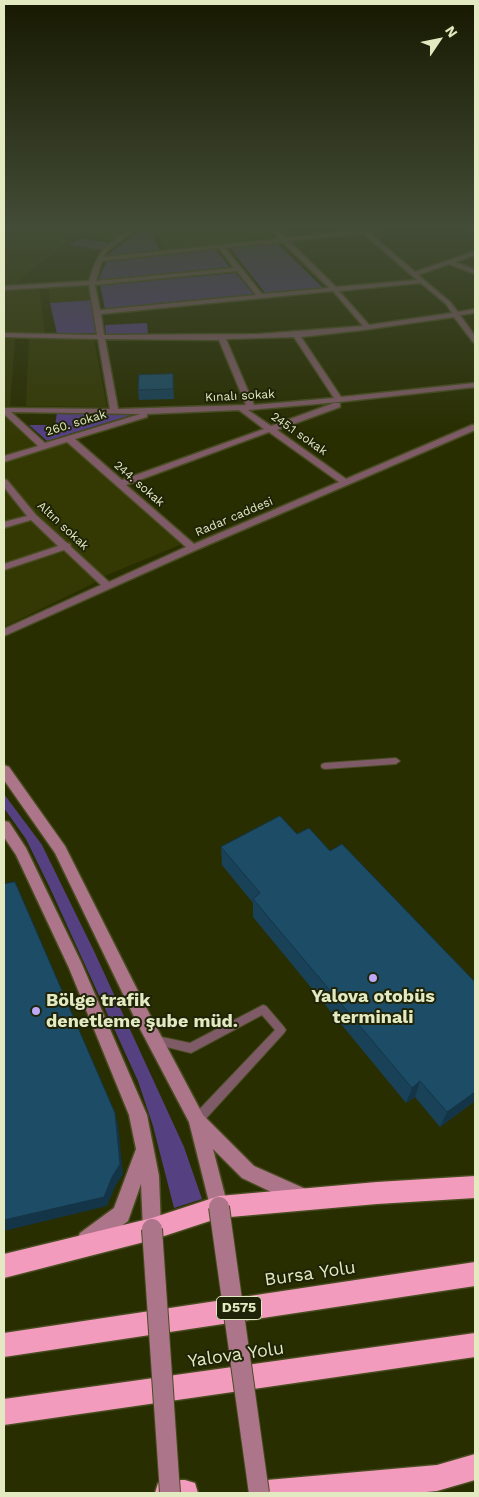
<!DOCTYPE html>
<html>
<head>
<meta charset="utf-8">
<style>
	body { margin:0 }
	#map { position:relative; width:479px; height:1497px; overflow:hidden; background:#292e00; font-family:"Work Sans",sans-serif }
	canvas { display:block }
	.frame { position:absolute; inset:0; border:5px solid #e3eac1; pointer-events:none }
	.north { position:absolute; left:414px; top:15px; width:50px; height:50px; -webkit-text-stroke:4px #1f2308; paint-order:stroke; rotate:56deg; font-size:14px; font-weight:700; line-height:20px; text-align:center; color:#e3eac1 }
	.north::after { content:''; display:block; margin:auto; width:18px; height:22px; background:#e3eac1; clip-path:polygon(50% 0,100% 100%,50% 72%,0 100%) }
</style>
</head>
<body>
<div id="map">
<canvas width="479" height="1497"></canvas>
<div class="frame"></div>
<div class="north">N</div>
</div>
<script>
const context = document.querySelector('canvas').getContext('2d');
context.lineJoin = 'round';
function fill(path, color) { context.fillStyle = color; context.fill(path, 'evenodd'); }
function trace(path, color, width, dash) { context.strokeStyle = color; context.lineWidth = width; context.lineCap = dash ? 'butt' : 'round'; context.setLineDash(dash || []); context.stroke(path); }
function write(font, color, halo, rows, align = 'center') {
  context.font = font + ' "Work Sans",sans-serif'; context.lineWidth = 4; context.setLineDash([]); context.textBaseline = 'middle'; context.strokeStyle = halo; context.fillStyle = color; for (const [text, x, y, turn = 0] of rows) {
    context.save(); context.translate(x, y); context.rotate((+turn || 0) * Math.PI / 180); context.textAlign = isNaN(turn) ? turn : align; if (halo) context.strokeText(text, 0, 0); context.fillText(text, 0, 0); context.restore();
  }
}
const built = new Path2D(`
	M4,228h97l23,3 -10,10 -39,-6 -63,51 -8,1z
	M155,228h110l8,9 -108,13z
	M87,285l4,15 -41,3 -2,-16z
	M39,287l6,46 -41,-1v-42z
	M4,339h11l-5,67h-6z
	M29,339h65l13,68 -81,-1z
	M4,416l31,29 -31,10z
	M66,442l116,102 -80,33 -67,-64 -31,-37v-14z
	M4,489l22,27 -22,6z
	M30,520l28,25 -54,18v-35z
	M64,552l32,30 -92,45v-56z`);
const green = new Path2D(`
	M143,228h7l9,22 -53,6z
	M79,238l31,5 -9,7 -31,-5z
	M276,242l47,46 -57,6 -36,-46z
	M215,249l15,18 -132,13 9,-20z
	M236,273l18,22 -149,14 -5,-24z
	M91,300l7,33 -41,1 -7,-31z
	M147,323l1,11h-42l-1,-9z
	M57,413l78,1 -88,27 -18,-16h26z
	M4,794l38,51 52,106 90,196 18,52 -28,9 -21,-82 -15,-45 -88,-193 -24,-49 -22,-31z`);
const lane = new Path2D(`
	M396,758l4,3 -4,3 -71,5 -3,-1 -1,-2 1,-2 3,-1z
	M263,1005l3,1 18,21 2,3 -2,3 -83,91 -4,1 -4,-1 -1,-4 1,-4 82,-86 -13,-15 -71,38 -37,-9 -2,-3 2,-3 3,-2 33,7z`);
const street = new Path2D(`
	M131,228h6l-30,23 -4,6 177,-18 -10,-11h5l11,10 92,-10 -10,4 47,40 60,-21v4l-20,7 20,8v4l-26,-10 -31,11 32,27 8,10 17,-3v4l-15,2 15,21v7l-2,-1 -19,-25 -91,13 -62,7 40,60 134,-14v4l-136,15 -91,8 23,16 63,-23h6v4l-63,23 69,49 126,-54h3v5l-279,120 -192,86v-7l97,-44 -37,-35 -60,20v-6l54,-18 -27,-26 -27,8v-6l23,-6 -23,-29v-8l3,1 29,35 31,28 3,1 1,3 38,35 77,-35 -119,-105 -63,20v-6l34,-10 -34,-32v-6l106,1 -12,-70 -94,-2v-4l93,2 -8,-50 -85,5v-4l85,-5c10,-33 15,-33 42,-53zM363,233l54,47 -81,7 -47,-46zM283,242l46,46 -67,6 -37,-46zM219,248l15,20 -138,13 6,-20zM237,271l19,24 -156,15 -5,-25zM421,283l25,21 6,9 -83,12 -30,-34zM333,291l30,35 -104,8 -155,1 -3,-21zM294,337l40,61 -80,7 -28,-66zM105,339l114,1 27,65 -128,4zM239,410l25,19 -142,51 -47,-41 72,-22v-3zM11,412l129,2 -95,29zM269,432l70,50 -145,62 -68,-59z
	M464,228h11v4l-10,-3z`);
const secondary = new Path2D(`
	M4,765l5,2 56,79 85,169 53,100 51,51 54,24 2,7 -2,7 -7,2 -59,-28 -29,-29 15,58 -2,7 -7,2 -7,-2 -23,-92 -51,-97 -83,-172 -51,-73z
	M4,821l5,1 17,26 55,114 66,153 12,61 2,53 -2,7 -7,2 -7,-2 -2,-7 -2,-45 -13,37 -34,26 -7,3 -7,-3 -3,-7 3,-7 34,-25 22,-59 -7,-34 -60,-147 -53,-113 -12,-18z`);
const highway = new Path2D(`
	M475,1176v22l-98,6 -158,14 -67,22 -148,38v-24l148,-36 67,-22 158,-14z
	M475,1262v24l-471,71v-24z
	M475,1333v24l-471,68v-26z
	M475,1454v26l-38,11 -21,2h-162l3,-10 10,-3 170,-15z
	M168,1480h17l10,3 3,10h-43l3,-10z`);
const secondaryBridge = new Path2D(`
	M219,1207l40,286
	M152,1229l18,264`);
const wall = new Path2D(`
	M173,374l1,25 -35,1 -1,-10z
	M221,847l254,254 -35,26 -25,-30 -9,6 -153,-186v-14l-31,-38z`);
const shadedWall = new Path2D(`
	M420,1081l-5,16 -9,6 6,-15z
	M475,1092v9l-35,26 7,-15z
	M115,1113l3,11 5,50 -8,13 -8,19 -103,25v-11z`);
const building = new Path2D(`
	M173,374v15l-35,1 1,-15z
	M280,816l17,18 12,-6 21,23 12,-7 133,138v110l-28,20 -27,-31 -8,7 -159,-189 7,-6 -39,-46z
	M15,882l100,231 5,51 -8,13 -8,20 -100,23v-336z`);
const markers = [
	[373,978,5,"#bda9f5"],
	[36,1011,5,"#bda9f5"]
];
const farStreetnames = [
	["Kınalı sokak",240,396,-3],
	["260. sokak",76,423,-17],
	["245.1 sokak",299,434,35],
	["244. sokak",139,484,41],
	["Radar caddesi",234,517,-23],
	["Altın sokak",63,526,43]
];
const shields = [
	[239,1308,45]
];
const shieldNames = [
	["D575",239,1308]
];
const nearPoinames = [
	["Yalova otobüs",373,997],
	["terminali",373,1018],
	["Bölge trafik",46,1001,"left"],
	["denetleme şube müd.",46,1022,"left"]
];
const nearStreetnames = [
	["Bursa Yolu",310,1274,-8],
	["Yalova Yolu",236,1355,-8]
];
fill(built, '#343904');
fill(green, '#554082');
trace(lane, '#474c1f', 2);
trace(street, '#474c1f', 3);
trace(secondary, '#474c1f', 3);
trace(highway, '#474c1f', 3);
fill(lane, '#7e5b67');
fill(street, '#7e5b67');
fill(secondary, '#ad7589');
fill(highway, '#f39bbc');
trace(secondaryBridge, '#474c1f', 22, []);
trace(secondaryBridge, '#ad7589', 20);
fill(wall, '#194158');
fill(shadedWall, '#143547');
fill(building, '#1d4c66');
trace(building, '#143547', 1);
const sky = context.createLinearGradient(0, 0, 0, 437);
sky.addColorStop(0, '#171900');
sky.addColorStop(0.52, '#434c37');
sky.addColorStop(1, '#434c3700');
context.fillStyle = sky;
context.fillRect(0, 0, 479, 437);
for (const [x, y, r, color] of markers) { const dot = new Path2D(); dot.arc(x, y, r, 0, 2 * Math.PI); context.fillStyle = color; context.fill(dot); trace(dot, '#1f2308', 2); }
write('12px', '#e3eac1', '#1f2308', farStreetnames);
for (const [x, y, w] of shields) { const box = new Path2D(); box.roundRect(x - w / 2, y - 11.5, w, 23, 4); context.fillStyle = '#1f2308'; context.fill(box); trace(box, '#e3eac1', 1); }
write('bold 14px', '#e3eac1', null, shieldNames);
write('bold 18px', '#e3eac1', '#1f2308', nearPoinames);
write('18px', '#e3eac1', '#1f2308', nearStreetnames);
</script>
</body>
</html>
